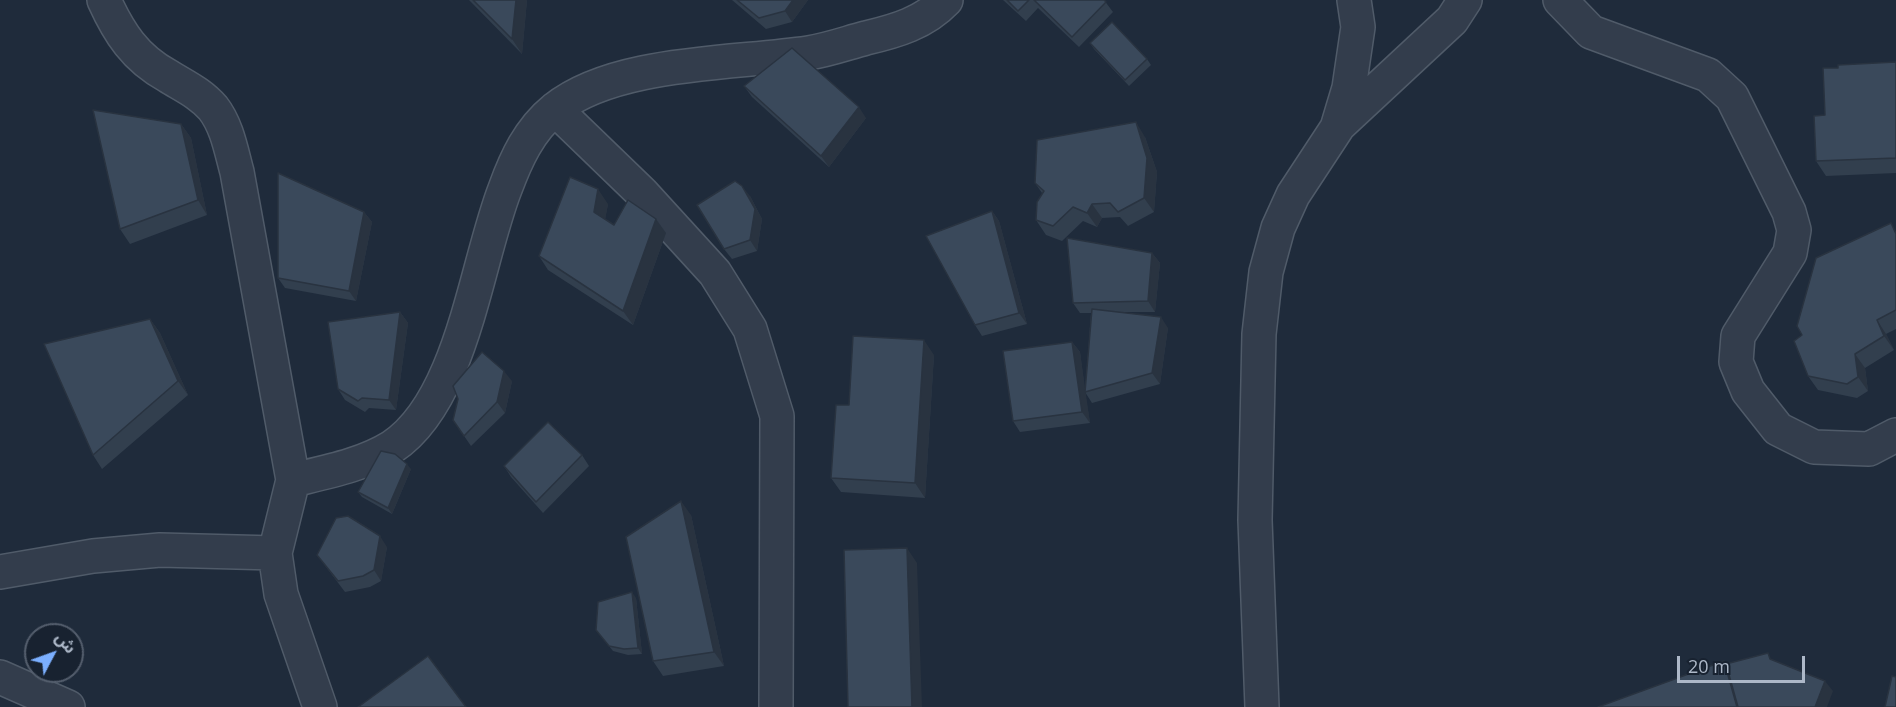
<!DOCTYPE html>
<html>
<head>
<meta charset="utf-8">
<style>
	body { margin:0 }
	#map { position:relative; width:1896px; height:707px; overflow:hidden; background:#1f2b3b; font-family:"Open Sans","Noto Sans Arabic",sans-serif }
	canvas { display:block }
	.north { position:absolute; left:24px; top:623px; width:60px; height:60px; box-sizing:border-box; background:#182230; border:2px solid #545e6d; border-radius:50%; rotate:49deg; font-size:16px; font-weight:700; line-height:24px; text-align:center; color:#adb8c8 }
	.north::after { content:''; display:block; margin:auto; width:21px; height:27px; background:#7bafff; clip-path:polygon(50% 0,100% 100%,50% 72%,0 100%) }
	.scale { position:absolute; left:1677px; top:656px; width:128px; height:27px; box-sizing:border-box; border:3px solid #adb8c8; border-top:0; padding-left:8px; font-size:18px; line-height:21px; white-space:nowrap; color:#adb8c8; -webkit-text-stroke:4px #182230; paint-order:stroke }
</style>
</head>
<body>
<div id="map">
<canvas width="1896" height="707"></canvas>
<div class="north">ش</div>
<div class="scale">20 m</div>
</div>
<script>
const context = document.querySelector('canvas').getContext('2d');
context.lineJoin = 'round';
function trace(path, color, width, dash) { context.strokeStyle = color; context.lineWidth = width; context.lineCap = dash ? 'butt' : 'round'; context.setLineDash(dash || []); context.stroke(path); }
function fill(path, color) { context.fillStyle = color; context.fill(path, 'evenodd'); }
const minor = new Path2D(`
	M104,0c15,33 31,58 64,76 16,10 32,17 45,32 14,18 18,42 24,64l56,308 -18,73 6,41 39,113
	M1560,0l31,32 117,43 24,22 57,115 5,18 -4,23 -52,83 -2,26 12,29 30,38 36,18 55,2 27,-14
	M555,109l87,84 73,80 35,56 27,87 -1,291
	M1338,126l114,-106 13,-20
	M293,480c33,-8 70,-15 99,-33 70,-46 84,-184 113,-258 11,-30 24,-59 50,-80 60,-48 178,-45 253,-56 20,-3 39,-10 58,-15 30,-7 58,-15 80,-38
	M0,572l93,-16 67,-6 115,3
	M0,677l68,30
	M1262,707l-7,-187 4,-186 7,-62 12,-44 15,-33 44,-67 12,-40 9,-61 -4,-27`);
const wall = new Path2D(`
	M469,0h58l-5,54z
	M732,0h76l-16,22 -26,7z
	M1003,0h101l9,12 -34,35 -41,-39 -12,13z
	M1090,43l57,16 4,6 -22,21 -35,-37z
	M1896,62v111l-70,3 -10,-15 9,-46 13,-47z
	M744,86l122,32 -37,49 -77,-70z
	M181,124l10,14 16,77 -77,29 -10,-15z
	M1145,137l12,35 -3,40 -26,14 -8,-9 -18,1 -5,9 -14,-6 -21,20 -16,-6 -10,-15 6,-27 -7,-10z
	M750,196l12,23 -5,32 -25,8 -8,-10z
	M608,204l-3,15 9,6 42,-6 10,14 -33,92 -85,-55 -9,-14z
	M992,211l7,10 28,103 -45,12 -7,-11z
	M364,212l8,10 -16,79 -71,-13 -7,-10z
	M1896,231v98l-10,5 8,16 -29,18 3,23 -11,7 -39,-8 -10,-14 -6,-41z
	M1152,253l8,10 -5,49h-37l50,16 -8,56 -68,19 -7,-11 5,31 -70,9 -7,-11 59,-79 8,10 5,39 6,-78h-11l-7,-10z
	M400,312l8,11 -12,87 -27,-2 -4,4 -20,-12 -7,-11z
	M150,319l10,14 28,62 -86,74 -9,-14z
	M934,355l-9,143 -84,-6 -10,-14 18,-73z
	M512,381l-7,32 -34,33 -18,-26z
	M582,455l7,11 -46,47 -32,-36 -7,-11z
	M411,469l-19,45 -30,-17 -4,-5z
	M691,515l33,151 -61,10 -10,-15z
	M387,547l-6,34 -11,6 -25,5 -28,-37z
	M636,598l6,56 -14,1 -15,-4 -17,-21z`);
const shadedWall = new Path2D(`
	M516,0h11l-5,54 -10,-15z
	M793,0h15l-16,22 -7,-11z
	M859,107l7,11 -37,49 -8,-11z
	M1136,122l9,15 12,35 -3,40 -10,-14z
	M181,124l10,14 16,77 -9,-15z
	M742,186l8,10 12,23 -5,32 -7,-11z
	M598,189l10,15 -4,22 -10,-14z
	M1092,204l10,14 -5,9 -10,-14z
	M992,211l7,10 28,103 -8,-11z
	M364,212l8,10 -16,79 -7,-10z
	M656,219l10,14 -33,92 -10,-14z
	M1152,253l8,10 -5,49 -7,-11z
	M400,312l8,11 -12,87 -7,-10z
	M1161,317l7,11 -8,56 -8,-11z
	M150,319l10,14 28,62 -10,-14z
	M1877,320l9,14 8,16 -10,-14z
	M924,340l10,15 -9,143 -10,-15z
	M1072,342l8,10 10,71 -8,-11z
	M1855,354l10,14 3,23 -10,-14z
	M504,371l8,10 -7,32 -8,-11z
	M407,464l4,5 -19,45 -4,-6z
	M681,501l10,14 33,151 -10,-14z
	M380,536l7,11 -6,34 -7,-11z
	M907,548l10,15 5,144h-10z
	M632,592l4,6 6,56 -4,-6z
	M1724,661l10,14 9,32h-6z
	M1825,681l8,10 -6,16h-12z`);
const building = new Path2D(`
	M473,0h43l-4,39z
	M737,0h56l-8,11 -26,7z
	M1007,0h22l-11,11z
	M1034,0h70l2,2 -34,35z
	M1112,22l35,37 -22,21 -35,-37z
	M792,48l67,59 -38,49 -77,-70z
	M1896,62v96l-80,3 -2,-45 11,-1 -2,-47h15v-3z
	M93,110l88,14 17,76 -78,29z
	M1136,122l11,36 -3,40 -26,14 -8,-9 -18,1 -5,9 -14,-6 -20,19 -17,-6 1,-18 7,-11 -9,-8 2,-43z
	M278,173l86,39 -15,79 -71,-13z
	M570,177l28,12 -4,23 20,13 14,-25 28,19 -33,92 -84,-55z
	M735,181l7,5 13,23 -5,31 -26,9 -27,-44z
	M992,211l27,102 -44,12 -49,-89z
	M1891,223l5,11v76l-19,10 7,16 -29,18 3,23 -11,7 -39,-8 -14,-35 8,-6 -5,-9 19,-68z
	M1067,238l85,15 -4,48 -75,2z
	M1092,309l69,8 -9,56 -67,19z
	M400,312l-11,88 -27,-2 -4,3 -20,-12 -10,-67z
	M150,319l28,62 -85,74 -49,-111z
	M853,336l71,4 -9,143 -84,-5 5,-73h13z
	M1072,342l10,70 -69,9 -10,-70z
	M482,352l22,19 -7,31 -33,34 -11,-16 5,-21 -5,-13z
	M548,422l34,33 -46,47 -32,-36z
	M381,451l14,3 12,10 -19,44 -30,-16z
	M681,501l33,151 -61,9 -27,-124z
	M348,516l32,20 -6,34 -11,6 -25,5 -21,-26 19,-37z
	M907,548l5,159h-64l-4,-157z
	M632,592l6,56 -14,1 -15,-3 -13,-16 2,-28z
	M1768,653l2,6 55,22 -10,26h-77l-12,-43z
	M428,656l38,51h-108z
	M1724,661l13,46h-139z
	M1892,676l4,1v30h-11z`);
trace(minor, '#505b69', 36);
trace(minor, '#333d4c', 33);
fill(wall, '#323f4e');
fill(shadedWall, '#293340');
fill(building, '#3a495b');
trace(building, '#293340', 1.5);
</script>
</body>
</html>
